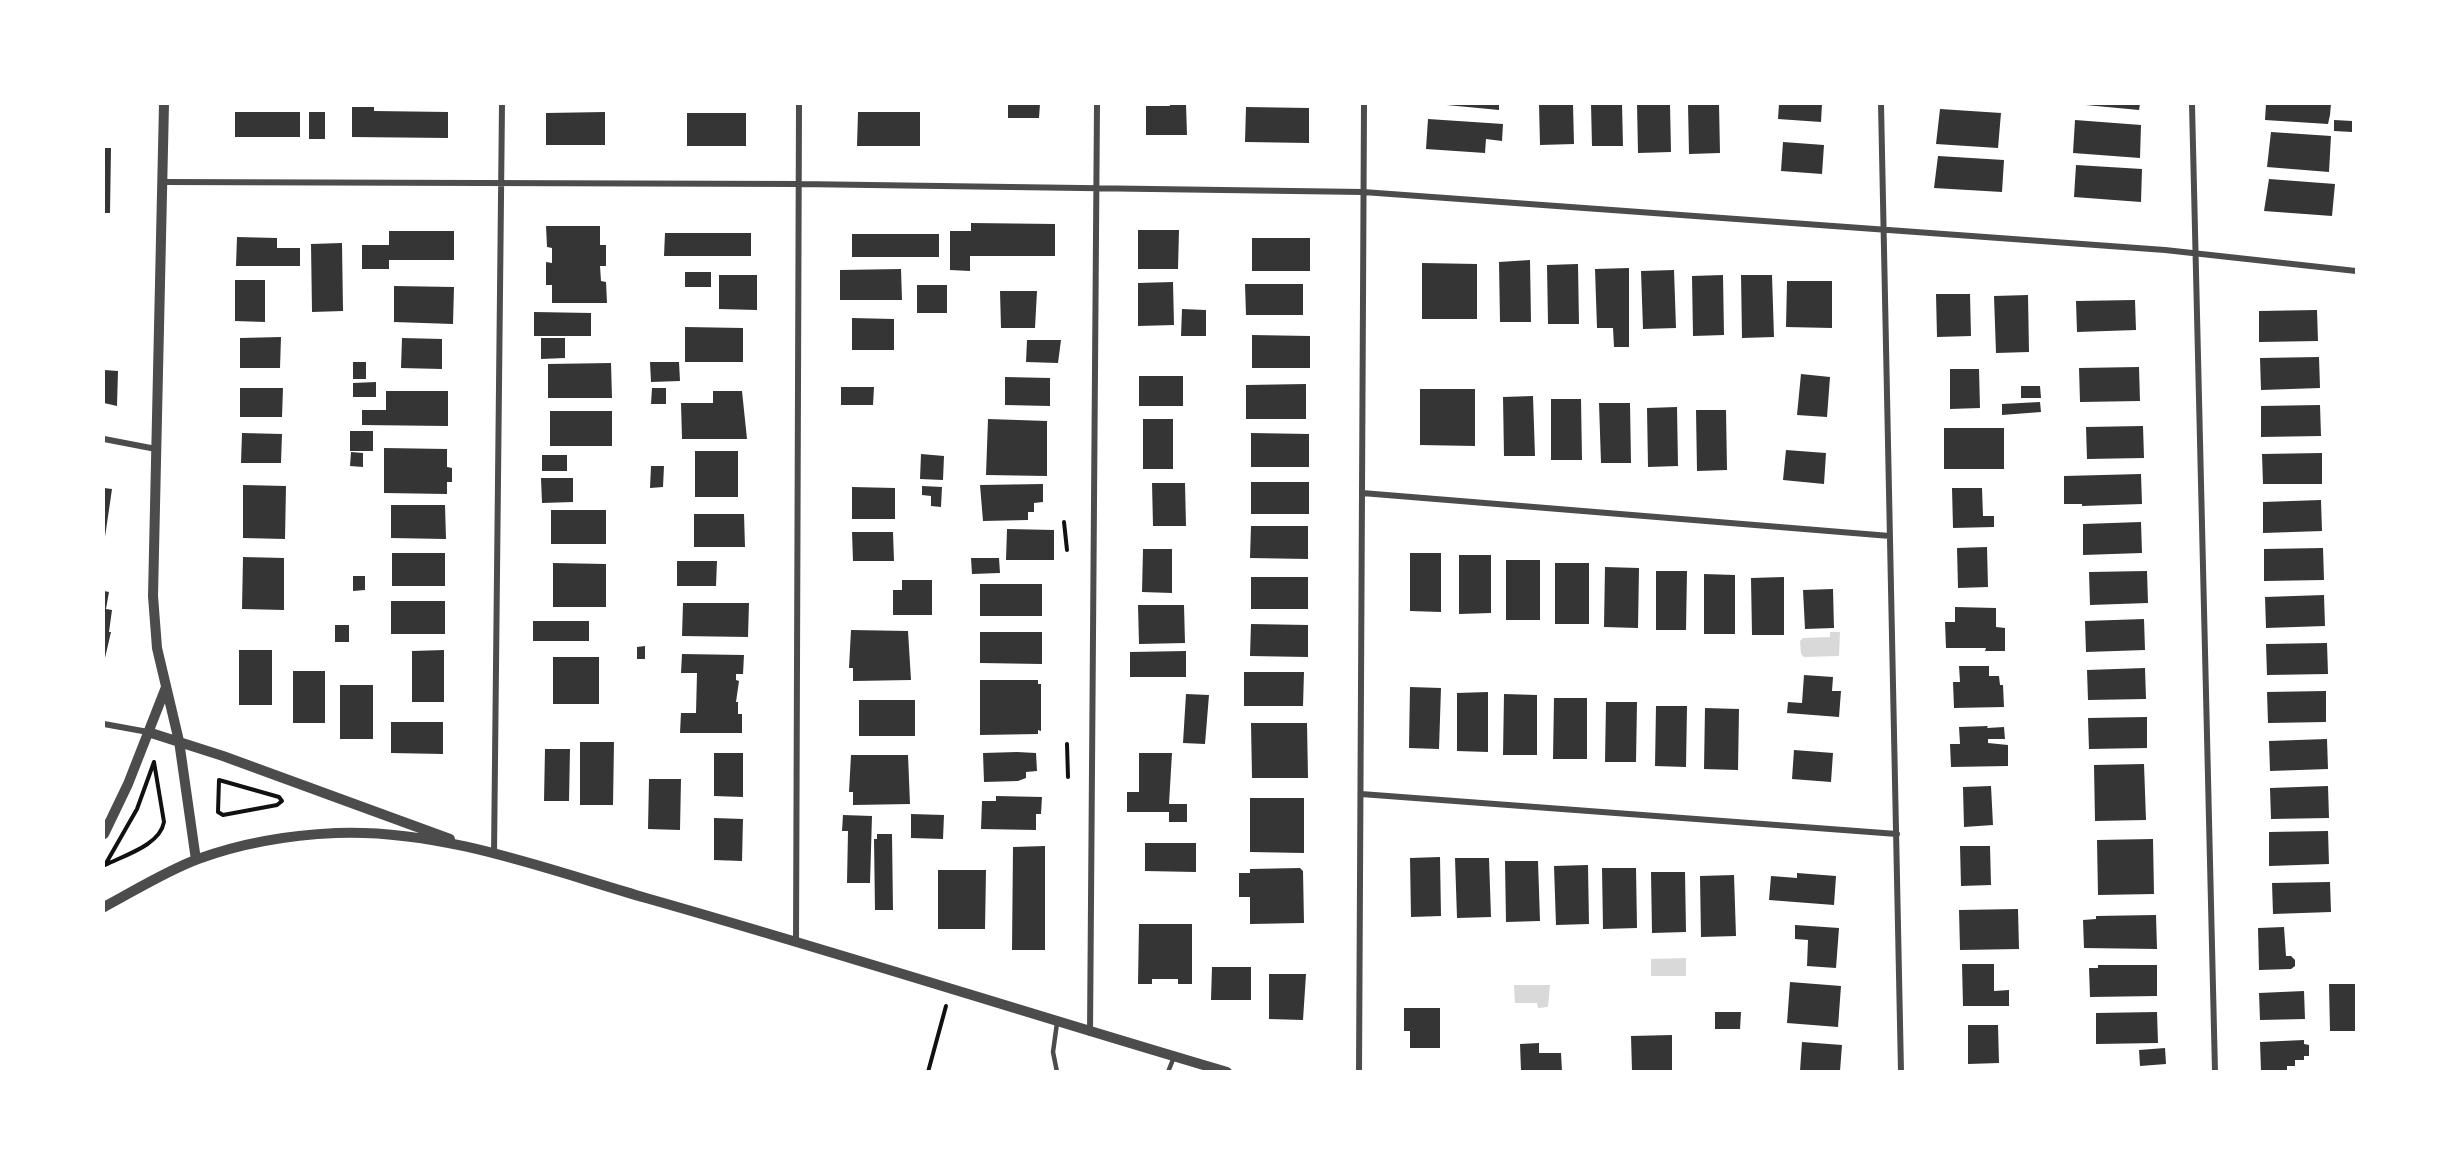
<!DOCTYPE html>
<html>
<head>
<meta charset="utf-8">
<style>
	body { margin:0 }
	#map { position:relative; width:2460px; height:1175px; overflow:hidden; background:#fff; font-family:"PT Sans",sans-serif }
	canvas { display:block }
	.frame { position:absolute; inset:0; border:105px solid #fff; pointer-events:none }
</style>
</head>
<body>
<div id="map">
<canvas width="2460" height="1175"></canvas>
<div class="frame"></div>
</div>
<script>
const context = document.querySelector('canvas').getContext('2d');
context.lineJoin = 'round';
function fill(path, color) { context.fillStyle = color; context.fill(path, 'evenodd'); }
function trace(path, color, width, dash) { context.strokeStyle = color; context.lineWidth = width; context.lineCap = dash ? 'butt' : 'round'; context.setLineDash(dash || []); context.stroke(path); }
const water = new Path2D(`
	M1830,632h10l-1,24 -35,1 -3,-3 -1,-13 3,-3 27,-1z
	M1686,958v18h-35v-17z
	M1514,985h36l-2,22 -10,1 -1,-5h-22z`);
const building = new Path2D(`
	M1008,104h32l-1,14h-31z
	M1170,104h16l1,31h-41v-29h24z
	M1436,104h63v6z
	M1539,104h34l1,40 -34,1z
	M1591,104h31l1,42h-31z
	M1637,104h33l1,48 -33,1z
	M1688,104h31l1,49 -31,1z
	M1779,104h43l-1,18 -43,-3z
	M2075,104h65l-1,6z
	M2266,104h65l-1,11 -2,9 -63,-4z
	M352,107h22v4l74,1v26l-96,-1z
	M1246,107l63,1v35l-64,-1z
	M1940,109l61,4 -3,35 -62,-4z
	M235,112h65v25h-65z
	M309,112h16v27h-16z
	M605,112v33h-59v-32z
	M858,112h62v34h-63z
	M687,113h59v33h-59z
	M1428,119l75,5 -1,17 -16,-2 -1,14 -59,-4z
	M2075,120l66,5 -1,33 -67,-5z
	M2334,120l18,1v11l-18,-1z
	M2271,132l60,4 -2,36 -62,-5z
	M1783,142l41,3 -2,29 -41,-3z
	M104,148h7l-1,65h-6z
	M1938,156l66,4 -2,32 -68,-4z
	M2076,165l66,4 -1,33 -67,-5z
	M2269,179l66,5 -3,32 -68,-5z
	M971,223l84,1v32h-85v15l-20,-1v-39h21z
	M546,226h54v19h6v21h-6l1,15 5,1 1,21h-55v-18h-6v-23l6,1v-15l-5,-1z
	M1138,230h41l-1,39h-40z
	M389,231h65v29h-65v9h-27v-24h27z
	M665,233h86v23h-87z
	M852,234h87v23h-87z
	M237,237l40,1v10h23v18h-64z
	M1252,238h58v33h-58z
	M342,243l1,68 -31,1 -1,-68z
	M1530,260l1,62h-31l-1,-60z
	M1422,263l55,1v55h-55z
	M1578,264l1,60h-31l-1,-59z
	M1629,268v79h-15l-1,-19h-16l-2,-59z
	M901,269l1,31h-62v-30z
	M1674,270l2,58 -33,1 -2,-58z
	M685,272h26v15h-26z
	M719,275h38v35l-38,-1z
	M1723,275l1,60 -31,1 -1,-60z
	M1741,275h31l2,62 -32,1z
	M235,280h30v42l-30,-1z
	M1787,281h45v47l-46,-1z
	M1173,282l1,43 -36,1v-43z
	M1245,284h58v31h-57z
	M917,285h30v28h-30z
	M394,286l60,1 -1,37 -59,-2z
	M1000,291h37l-2,37h-34z
	M1936,294h34l1,42 -34,1z
	M2028,295l1,57 -33,1 -2,-57z
	M2135,300l1,30 -59,2 -1,-31z
	M1182,309l24,1v26h-25z
	M2317,310l1,31 -59,1v-31z
	M534,312l57,1v23h-57z
	M852,318l42,1v31h-42z
	M685,327l58,1v34h-58z
	M1252,335l58,1v32h-58z
	M281,337l-1,31h-40v-30z
	M402,338l40,1v30l-41,-1z
	M541,338h24v20l-24,1z
	M1027,340h34l-3,23 -32,-1z
	M2319,357l1,31 -59,2 -1,-32z
	M353,362h13v17h-13z
	M650,362h29l1,19 -29,1z
	M611,363l1,35h-64v-34z
	M2139,367l1,34 -60,1 -1,-34z
	M1950,369h29l1,39 -30,1z
	M104,370l14,1 -1,35 -13,-3z
	M1801,374l29,3 -3,40 -30,-2z
	M1139,376h44v30h-44z
	M1005,377l45,1v28l-45,-1z
	M376,382v15h-23v-14z
	M1306,384v35h-60v-34z
	M2021,386h19l1,12h-20z
	M841,387h33l-1,18h-32z
	M240,388h43l-1,29h-42z
	M652,388h14v16h-15z
	M1420,389h55v57l-55,-1z
	M386,391h62v35l-86,-1v-15h24z
	M713,391h29l5,48h-65l-1,-36h32z
	M1533,396l2,60h-31l-1,-59z
	M1551,399h30l1,61h-31z
	M2040,402l1,10 -39,3v-11z
	M1599,403h31l1,60h-30z
	M2320,405l1,31 -60,1v-31z
	M1677,407l1,59 -30,1 -1,-59z
	M1696,410h30l1,60 -30,1z
	M550,411h62v35h-62z
	M988,419l59,2v55l-61,-1z
	M1143,419h30v50h-30z
	M2143,426l1,32 -57,1 -1,-32z
	M1944,428h60v41h-60z
	M350,431h23v20h-23z
	M242,433l40,1 -1,29h-40z
	M1251,433l58,1v33h-58z
	M384,448l63,1v18l5,1v14h-5v12l-63,-1z
	M1786,450l40,3 -2,31 -41,-4z
	M695,451h43v46h-43z
	M351,452l12,1v14l-13,-1z
	M2322,453v31h-59l-1,-30z
	M921,454l23,2 -1,24 -23,-1z
	M542,455h25v16h-25z
	M651,466h13l-1,21 -13,1z
	M2141,474l1,30 -60,2v-2h-18v-28z
	M541,478h32v24l-31,1z
	M1251,482h58v32h-58z
	M1152,483h33l1,43h-33z
	M1043,484v18l-9,1v9h-6v8l-45,1 -3,-36z
	M243,485l43,1 -1,53 -42,-1z
	M922,486l20,1 -1,20 -10,-1v-10l-9,-1z
	M852,487l43,1v31h-43z
	M104,488l8,1 -7,48h-1z
	M1952,488h30l1,28h11v11l-41,1z
	M2321,500l1,31 -59,2v-31z
	M391,505h54l1,34 -55,-1z
	M551,510h55v34h-55z
	M694,514h50l1,33h-51z
	M2141,522l1,31 -59,2v-31z
	M1251,526h57v33l-58,-1z
	M1007,529l47,1v30h-48z
	M852,532h41l1,29h-41z
	M1987,547l1,40 -30,1 -1,-40z
	M2323,548l1,32 -60,1v-32z
	M1143,549h29v44l-30,-1z
	M392,553h53v33h-53z
	M1410,553h31v59l-31,-1z
	M1459,555h32v58l-32,1z
	M243,557l41,1v52l-42,-1z
	M971,558h28l1,15 -28,1z
	M1506,560h34v60h-34z
	M677,561h40l-1,25h-39z
	M553,563l53,1v43h-53z
	M1555,563h34v61h-34z
	M1605,567l34,1 -1,60 -34,-1z
	M1656,571h31l-1,59h-30z
	M2147,571l1,32 -58,2 -1,-33z
	M1704,574l31,1v59h-31z
	M353,576h12v14l-12,1z
	M1251,577h57v32h-57z
	M1784,577v58h-32l-1,-57z
	M902,580h30v35h-39v-25h9z
	M980,584h62v32h-62z
	M1833,589l1,39 -29,1 -2,-39z
	M104,591l5,1 -3,17 6,1 -3,22h2l-6,26z
	M2324,595l1,31 -59,2 -1,-31z
	M391,601h54v33h-54z
	M683,603h66l-1,34 -66,-1z
	M1138,605h46l1,38 -46,1z
	M1955,607l41,1v19l9,1v23h-20l1,-3h-40l-1,-26h10z
	M2144,619l1,31 -59,2 -1,-31z
	M533,621h56v20h-56z
	M1251,624l57,1v32l-58,-1z
	M335,625h14v17h-14z
	M851,630l57,1 3,49 -58,1v-13h-4z
	M980,632h62v32l-62,-1z
	M2327,643l1,31 -61,1 -1,-31z
	M645,646v13h-8v-12z
	M239,650h33v55h-33z
	M444,650v52h-32v-51z
	M1186,651v26h-56v-25z
	M682,654l62,1 -1,19h-7v6l3,1 -3,21h2v12h4v19h-62l1,-20h15l1,-40h-16z
	M553,657h46v47h-46z
	M1959,666h30v10h10l1,9h3l1,22 -50,1 -1,-26h7z
	M2145,668l1,31 -58,1 -1,-30z
	M293,671h32v52h-32z
	M1244,672h60l-1,34h-59z
	M1804,675l29,2 -1,14h9l-2,26 -52,-4 1,-11 14,1z
	M980,680h58v4h3v47l-3,-1v4l-58,1z
	M340,685h33v54h-33z
	M1410,687l31,1 -2,61 -30,-1z
	M2326,691v31l-58,1 -1,-31z
	M1488,692v60l-31,-1v-58z
	M1186,694l23,1 -4,49 -22,-1z
	M1504,694l33,1v60h-34z
	M1554,698h33v61h-34z
	M859,700h56v36h-56z
	M1606,702h31l-1,60h-31z
	M1656,706h31l-1,61 -31,-1z
	M1705,708l34,1 -1,61 -34,-1z
	M2147,717v31l-58,1 -1,-31z
	M391,722h52v32l-52,-1z
	M1251,723h56l1,55h-56z
	M1988,726l-1,2 17,-1 1,12h-17v4l20,2v21l-57,1 -1,-23h10l-1,-17z
	M2327,739l1,30 -58,2 -1,-30z
	M580,742h34l-1,63h-33z
	M545,749h25l-1,52h-25z
	M1794,750l39,3 -2,29 -39,-3z
	M1017,752l19,1 1,18 -11,1v6l-8,3 -34,1 -1,-29z
	M714,753h29v44l-29,-1z
	M1139,753h33l-3,51h18v18h-18v-10h-42v-20h12z
	M851,755h57l2,49 -57,1v-13h-4z
	M2144,764l2,56 -51,1 -1,-56z
	M649,779h32l-1,51 -32,-1z
	M1991,786l2,39 -29,2 -1,-40z
	M2328,786l1,32 -58,1 -1,-31z
	M996,796l46,1 -1,17h-5v16l-55,-1 1,-28h14z
	M1250,798h54v55l-54,-1z
	M911,814l33,1 -1,24 -32,-1z
	M843,815l29,1 -2,67h-23l1,-52h-6z
	M714,818l29,1 -1,42 -28,-1z
	M2328,831l1,33 -60,2v-34z
	M877,834h15l1,76h-18l-1,-71h3z
	M2153,839l1,55 -56,1 -1,-55z
	M1145,843h51v29l-51,-1z
	M1045,846v104h-33l1,-103z
	M1960,846h30l1,39 -30,1z
	M1440,857l1,59 -30,1 -1,-59z
	M1455,858h34l2,59 -34,1z
	M1505,861h33l2,60 -34,1z
	M1588,865l1,59 -33,1 -2,-59z
	M1300,868l3,3 1,52 -54,1v-27h-11v-24h11v-4z
	M1602,868h34l1,60 -34,1z
	M938,870h48l-1,59h-47z
	M1651,872h34l1,60 -34,1z
	M1797,873l39,3 -2,29 -65,-5 2,-24 26,2z
	M1734,875l2,61 -35,1 -1,-61z
	M2330,882l1,30 -58,2 -1,-31z
	M2018,909l1,40 -59,1 -1,-40z
	M2156,915l1,34 -73,-1 -1,-28 13,-1v-3z
	M1139,924h53v60h-14v-5h-26v5h-14z
	M1795,925l44,3 -3,40 -29,-2 1,-26 -13,-1z
	M2284,927l2,29h5l4,4v6l-4,3 -32,1 -1,-42z
	M1962,964h32v27l15,-1v16h-46z
	M2098,965h59v31l-67,1 -1,-29h9z
	M1212,967h39v33h-40z
	M1269,974h37l-3,46 -34,-1z
	M1790,982l51,4 -3,41 -51,-4z
	M2329,984h27v47h-26z
	M2304,991l1,28 -45,1 -1,-27z
	M1404,1008h36v40h-30v-17h-6z
	M1715,1012h26l-1,17h-25z
	M2157,1012l1,31 -62,1v-31z
	M1968,1025h30l1,38 -31,1z
	M1672,1035v36h-40l-1,-35z
	M2304,1040v4l5,1v11h-5v4h-9v6h-8v4l-26,1 -1,-29z
	M1802,1042l40,3 -2,26h-40z
	M1539,1043v10h22l1,18h-41l-1,-27z
	M2165,1048l1,16 -26,2 -1,-16z`);
const path = new Path2D(`
	M1064,522l3,28
	M1067,744l1,33
	M154,762l10,60c-4,23 -39,33 -59,43l32,-56z
	M219,780l60,17 3,4 -5,4 -54,10 -5,-3z
	M928,1072l18,-66`);
const service = new Path2D(`
	M1057,1072l-4,-20 4,-29
	M1168,1072l6,-15`);
const minor = new Path2D(`
	M1881,104l20,968
	M2192,104l23,968
	M163,182l636,2 564,8 802,58 191,21
	M104,439l52,10
	M1362,493l528,43
	M104,724l44,8
	M1361,794l536,40
	M494,855l8,-751
	M796,941l3,-837
	M1090,1033l7,-929
	M1359,1072l5,-968`);
const tertiary = new Path2D(`
	M164,104l-11,492 4,52 22,93 17,119
	M148,732l75,24 227,83
	M104,834l24,-50 38,-97
	M104,907c30,-16 62,-36 94,-48 44,-16 92,-24 138,-26 106,-4 210,36 310,65 194,55 387,117 581,174`);
fill(water, '#d9d9d9');
fill(building, '#353535');
trace(path, '#111', 4);
trace(service, '#4c4c4c', 4.5);
trace(minor, '#4c4c4c', 6);
trace(tertiary, '#4c4c4c', 10);
</script>
</body>
</html>
